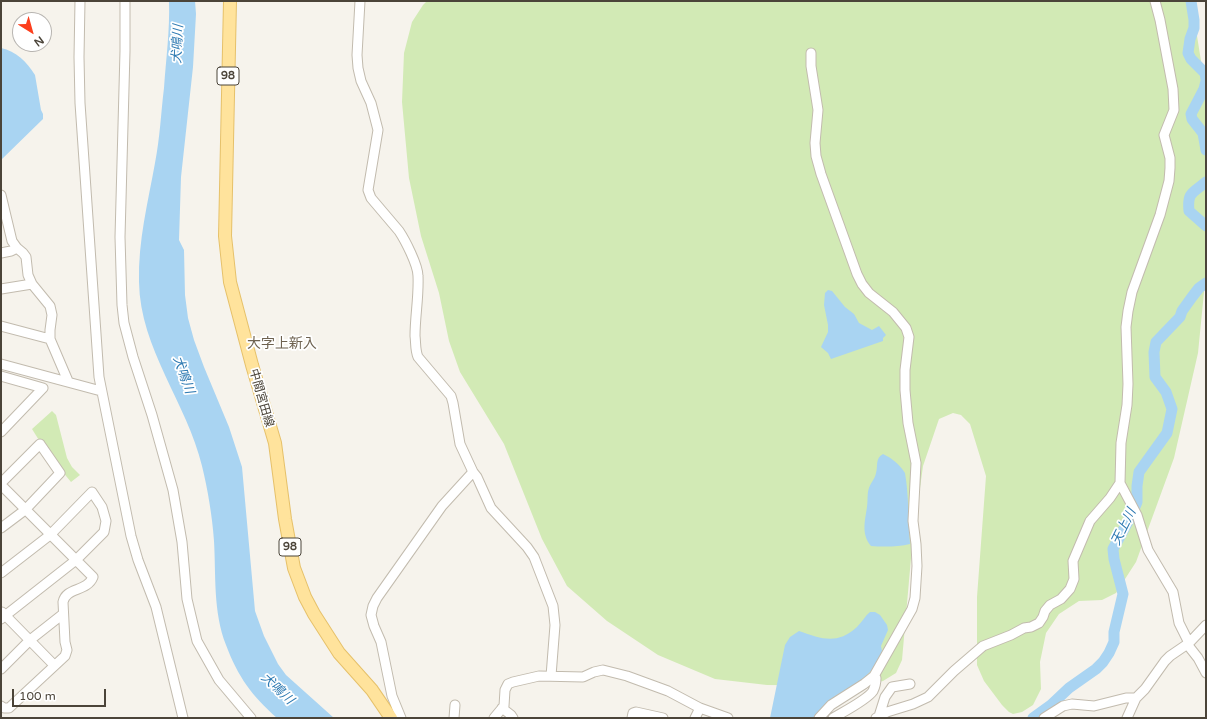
<!DOCTYPE html>
<html>
<head>
<meta charset="utf-8">
<style>
	body { margin:0 }
	#map { position:relative; width:1207px; height:719px; overflow:hidden; background:#f6f3ec; font-family:"Varela Round",sans-serif }
	canvas { display:block }
	.frame { position:absolute; inset:0; border:2px solid #4b4439; pointer-events:none }
	.north { position:absolute; left:12px; top:12px; width:40px; height:40px; box-sizing:border-box; background:#fff; border:1px solid #b7b4b0; border-radius:50%; rotate:143deg; font-size:11px; font-weight:700; line-height:16px; text-align:center; color:#4b4439 }
	.north::after { content:''; display:block; margin:auto; width:14px; height:18px; background:#fc3f1d; clip-path:polygon(50% 0,100% 100%,50% 72%,0 100%) }
	.scale { position:absolute; left:12px; top:689px; width:94px; height:18px; box-sizing:border-box; border:2px solid #4b4439; border-top:0; padding-left:5px; font-size:12px; line-height:14px; white-space:nowrap; color:#4b4439; -webkit-text-stroke:3px #fff; paint-order:stroke }
</style>
</head>
<body>
<div id="map">
<canvas width="1207" height="719"></canvas>
<div class="frame"></div>
<div class="north">N</div>
<div class="scale">100 m</div>
</div>
<script>
const context = document.querySelector('canvas').getContext('2d');
context.lineJoin = 'round';
function fill(path, color) { context.fillStyle = color; context.fill(path, 'evenodd'); }
function trace(path, color, width, dash) { context.strokeStyle = color; context.lineWidth = width; context.lineCap = dash ? 'butt' : 'round'; context.setLineDash(dash || []); context.stroke(path); }
function write(font, color, halo, rows, align = 'center') {
  context.font = font + ' "Varela Round","Noto Sans JP",sans-serif'; context.lineWidth = 3.5; context.setLineDash([]); context.textBaseline = 'middle'; context.strokeStyle = halo; context.fillStyle = color; for (const [text, x, y, turn = 0] of rows) {
    context.save(); context.translate(x, y); context.rotate((+turn || 0) * Math.PI / 180); context.textAlign = isNaN(turn) ? turn : align; if (halo) context.strokeText(text, 0, 0); context.fillText(text, 0, 0); context.restore();
  }
}
const green = new Path2D(`
	M427,1h765l1,10 13,81v180l-8,81 -24,105 -38,104 -20,31 -14,7 -23,1 -20,13 -13,19 -6,29 1,27 -8,16 -11,7 -9,2 -4,-2 -7,-7 -18,-24 -7,-16v-68l9,-121 -16,-52 -9,-9 -8,-2 -14,6 -16,47 -11,81 -10,113 -6,13 -13,8 -20,5 -96,-1 -52,-6 -57,-24 -51,-34 -40,-35 -25,-47 -38,-95 -44,-72 -11,-31 -10,-48 -18,-57 -12,-58 -7,-76 2,-49 8,-31 11,-17z
	M52,411l4,4 11,43 5,9 8,8 -9,7 -24,-29 -15,-24z`);
const water = new Path2D(`
	M169,1h26l1,13 -3,53 -12,110 -2,63 5,10 1,45 3,23 6,22 10,27 25,60 13,40 13,144 9,25 14,28 8,11 48,43h-57c-25,-22 -39,-41 -51,-73 -13,-33 -10,-70 -12,-104 -2,-26 -6,-50 -12,-75 -15,-63 -62,-117 -63,-184 -1,-41 9,-80 16,-119 5,-25 6,-51 9,-75 2,-29 6,-58 5,-87z
	M1,48c15,3 26,14 34,27l6,35 2,4v5l-42,41z
	M828,290l4,1 13,16 9,7 5,9 13,7 7,-4 7,9 -3,3v3l-52,18 -3,-6 -7,-6 7,-15v-7l-4,-20 1,-12z
	M883,454c9,4 17,11 22,19 4,23 3,47 5,71 -12,3 -27,3 -39,2 -10,-12 -6,-25 -4,-39 1,-7 0,-14 2,-19 2,-6 6,-9 7,-15 2,-7 -1,-15 7,-19z
	M870,612h5l5,3 7,10 1,5 -7,16 1,5 -6,15 -16,16 -33,21 -14,15h-43l15,-73 5,-8 9,-6c23,8 38,14 58,-4 5,-5 8,-11 13,-15z`);
const river = new Path2D(`
	M1191,1l3,19v8l-4,11 -2,14 3,6 14,14 1,6
	M1206,81l-2,8 -13,25 1,5 11,14 3,17
	M1206,182c-13,11 -19,10 -17,29l17,15
	M1033,718l18,-13 18,-17 27,-19 7,-7 6,-9 5,-11v-10l9,-38 -9,-35 -1,-10 18,-33 6,-14v-16l2,-14 28,-39 5,-24 -6,-17 -11,-15 -1,-25 2,-10 24,-25 2,-6 10,-14 7,-9 7,-5`);
const minor = new Path2D(`
	M80,1l-1,56 1,46 19,274 32,159 7,24 18,47 27,111
	M125,1v50l-5,186 2,68 2,18 9,34 19,58 21,75 9,52 5,57 10,42 22,39 32,38
	M360,1l-3,54 1,13 3,13 10,22 7,27 -10,60 3,8 28,33c6,9 19,34 19,45 1,20 -3,40 -3,60 1,7 0,14 3,21l33,39 2,7 7,41 13,28 4,5 14,31 36,39 7,10 19,49 2,19 -4,51
	M811,53v13l7,44 -3,33 1,13 5,18 36,100 5,10 7,9 24,19 13,16 3,9 -4,33v20l3,33 8,40 -3,58 3,23 1,22 -2,32 -3,11 -38,67 -10,8 -33,21 -12,13
	M1,195l11,46 5,7 6,5 3,4 2,18 4,9 18,22 2,9 -2,15v9l18,42
	M1,253l10,-2 6,-3
	M1,289l31,-5
	M1,326l49,13
	M1,364l100,27
	M1,376l42,12 -42,44
	M1,483l39,-39 20,29 -35,37 -24,18
	M1120,483l17,32 11,35 25,42 6,31 10,20
	M1,485l92,92c-6,15 -27,10 -30,25l2,40 2,8 -2,6 -56,52h-5l-3,-2
	M1,573l49,-38 42,-43 10,15 4,14 -2,11 -28,28 -75,59
	M2,612l52,53
	M1187,644l11,14 8,15
	M1,669l29,-29 33,-26
	M502,708l9,7 2,3
	M879,716l6,-19 7,-10 18,-3
	M401,718l-9,-22 -11,-54 -7,-16 -3,-11 2,-9 4,-8 65,-92 31,-34
	M454,718l1,-13
	M494,718l10,-12 1,-16 3,-6 5,-2 26,-6 44,1 11,-5 9,-2 24,6 41,15 32,17 28,10
	M632,718l1,-5 3,-1 27,6
	M695,718l5,-10
	M833,718c10,-6 34,-18 40,-27 2,-4 3,-8 3,-13l-2,-2
	M876,718l11,-6 26,-8 15,-7 26,-26 29,-25 28,-11 13,-7 7,-1 8,-4 4,-6 2,-6 5,-6 11,-6 9,-10 4,-10 -1,-18 17,-40 20,-23 10,-15 1,-40 6,-38 1,-21 -2,-57 2,-16 4,-19 28,-77 9,-34 1,-13v-10l-6,-23 10,-25 -1,-21 -13,-69 -5,-19
	M1044,718l19,-12 9,-2 22,2 32,-8h10
	M1127,718l9,-20 9,-9 20,-28 5,-5 19,-13 17,-18`);
const major = new Path2D(`
	M230,1l-5,235 5,46 22,83 23,78 10,76 9,49 11,29 9,17 25,39 33,37 19,28`);
const shields = [
	[228,76,22],
	[290,547,22]
];
const shieldNames = [
	["98",228,76],
	["98",290,547]
];
const streetNames = [
	["中間宮田線",261,398,74]
];
const waterNames = [
	["犬鳴川",178,44,-87],
	["犬鳴川",183,375,70],
	["天上川",1124,527,-64],
	["犬鳴川",277,689,43]
];
const quarterNames = [
	["大字上新入",282,344]
];
fill(green, '#d2eab5');
fill(water, '#a9d4f2');
trace(river, '#a9d4f2', 11);
trace(minor, '#c2bbae', 11);
trace(major, '#e6c16a', 14);
trace(minor, '#fff', 9);
trace(major, '#ffe39c', 12);
for (const [x, y, w] of shields) { const box = new Path2D(); box.roundRect(x - w / 2, y - 9, w, 18, 3); context.fillStyle = '#fff'; context.fill(box); trace(box, '#4b4439', 1); }
write('bold 11px', '#4b4439', null, shieldNames);
write('12px', '#4b4439', '#fff', streetNames);
write('italic 13px', '#2e7ab2', '#fff', waterNames);
write('14px', '#6e6250', '#fff', quarterNames);
</script>
</body>
</html>
